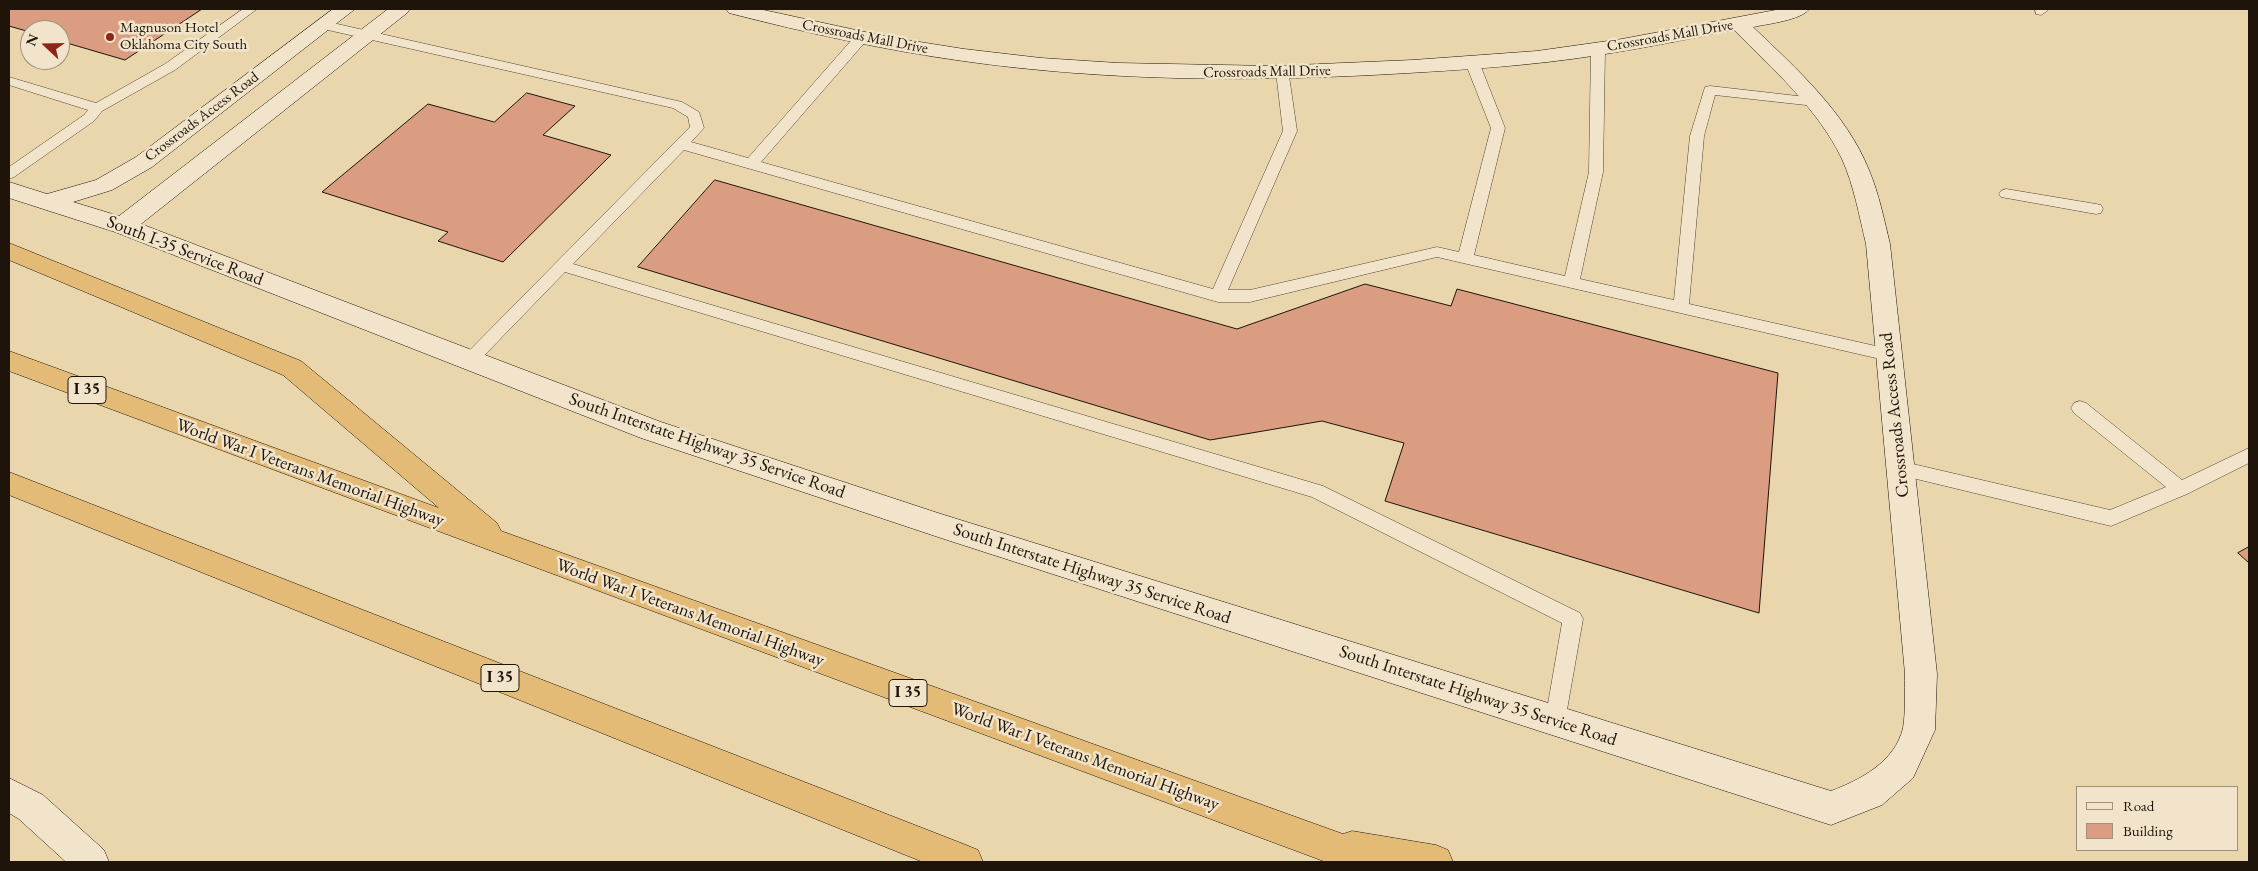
<!DOCTYPE html>
<html>
<head>
<meta charset="utf-8">
<style>
	body { margin:0 }
	#map { position:relative; width:2258px; height:871px; overflow:hidden; background:#e9d6ad; font-family:"EB Garamond",serif }
	canvas { display:block }
	.frame { position:absolute; inset:0; border:10px solid #1e1409; pointer-events:none }
	.legend { position:absolute; left:2076px; top:786px; width:162px; height:65px; box-sizing:border-box; background:#f1e4ca; border:1px solid #9d917d; margin:0; padding:6px 9px; list-style:none; font-size:15px; color:#1e1409 }
	.legend li { display:flex; align-items:center; gap:10px; height:25px }
	.legend b { width:25px; border:1px solid #9d917d }
	.north { position:absolute; left:20px; top:20px; width:50px; height:50px; box-sizing:border-box; background:#f1e4ca; border:1px solid #9d917d; border-radius:50%; rotate:291deg; font-size:14px; font-weight:700; line-height:20px; text-align:center; color:#1e1409 }
	.north::after { content:''; display:block; margin:auto; width:18px; height:22px; background:#8f2418; clip-path:polygon(50% 0,100% 100%,50% 72%,0 100%) }
</style>
</head>
<body>
<div id="map">
<canvas width="2258" height="871"></canvas>
<div class="frame"></div>
<ul class="legend">
<li><b style="height:6px;background:#f1e4ca"></b>Road</li>
<li><b style="height:14px;background:#da9d81"></b>Building</li>
</ul>
<div class="north">N</div>
</div>
<script>
const context = document.querySelector('canvas').getContext('2d');
context.lineJoin = 'round';
function fill(path, color) { context.fillStyle = color; context.fill(path, 'evenodd'); }
function trace(path, color, width, dash) { context.strokeStyle = color; context.lineWidth = width; context.lineCap = dash ? 'butt' : 'round'; context.setLineDash(dash || []); context.stroke(path); }
function write(font, color, halo, rows, align = 'center') {
  context.font = font + ' "EB Garamond",serif'; context.lineWidth = 5; context.setLineDash([]); context.textBaseline = 'middle'; context.strokeStyle = halo; context.fillStyle = color; for (const [text, x, y, turn = 0] of rows) {
    context.save(); context.translate(x, y); context.rotate((+turn || 0) * Math.PI / 180); context.textAlign = isNaN(turn) ? turn : align; if (halo) context.strokeText(text, 0, 0); context.fillText(text, 0, 0); context.restore();
  }
}
const building = new Path2D(`
	M9,9h193l-77,51 -65,-19v-11h-30v2l-21,-6z
	M527,93l48,13 -32,29 68,20 -108,107 -65,-21 10,-9 -126,-40 106,-88 66,18z
	M715,180l522,149 128,-45 86,22 6,-17 321,84 -19,240 -374,-112 19,-58 -82,-22 -112,19 -572,-173z
	M2249,547v16l-11,-10z`);
const lane = new Path2D(`
	M243,9h14l-82,61 -73,41 -8,10 -80,56 -5,2v-12l75,-52 4,-5 -79,-25v-8l87,26 69,-39z
	M2035,9h12v2l-6,4 -5,-1z
	M324,21l358,81 17,10 5,16 -13,14 57,16 108,-123h10l2,3 -2,3 -105,121 452,127 70,-158 -7,-59 2,-3h10l9,62 -69,159h22l187,-43 22,5 32,-124 -26,-66 7,-4 7,4 26,66 -31,127 91,21 24,-104 2,-123 7,-4 7,4 -2,123 -23,107 94,21 16,-164 15,-49 5,-1 105,12 7,4 -2,3 -5,1 -100,-11 -11,41 -15,168 200,45 6,2 2,4 -2,4 -6,2 -452,-104 -187,45h-32l-534,-152 -111,114 750,222 257,127 3,6 -18,102 -3,7 -7,3 -7,-3 -3,-7 17,-98 -250,-126 -747,-225 -89,92 -6,2 -6,-2 -2,-4 2,-4 226,-229 -2,-10 -15,-9 -354,-80 -1,-3z
	M2006,189l90,15 5,1 2,4 -2,4 -5,1 -95,-17 -2,-3 2,-3z
	M2080,401l6,2 96,77 67,-32v15l-62,31 -76,32 -211,-51 -6,-2 -3,-5 3,-5 6,-2 210,49 56,-23 -92,-74 -3,-5 3,-5z`);
const secondary = new Path2D(`
	M333,9h22l-203,158 -40,23 -39,12 46,14 269,-207h22l-3,4 -266,211 520,198 280,92 890,277c29,-11 64,-29 72,-63 3,-17 1,-37 2,-54l-39,-430c-7,-29 -12,-58 -24,-85 -24,-50 -69,-90 -108,-129 -45,9 -90,18 -135,25 -69,11 -139,15 -208,19 -142,8 -286,7 -428,-13 -79,-11 -156,-28 -234,-48l-3,-4h33l129,28 76,12 77,9 77,5 155,3 140,-6 124,-9 85,-12 159,-30h28c-7,11 -42,15 -56,18 44,42 93,86 116,143 10,24 15,49 21,74l47,430 -2,56 -22,48 -31,27 -51,20 -890,-287 -300,-100 -526,-206 -106,-34v-16l38,12 49,-14 40,-23z
	M9,778l34,17 61,55 5,12h-43l-47,-43 -10,-6z`);
const highway = new Path2D(`
	M9,243l292,118 196,162 4,8 842,303 9,-3 84,14 12,5 5,12h-127l-1317,-491v-20l430,157 -156,-133 -274,-115z
	M9,472l957,373 12,5 5,12h-60l-914,-367z`);
const markers = [
	[110,37,5,"#8f2418"]
];
const farPoinames = [
	["Magnuson Hotel",120,28],
	["Oklahoma City South",120,45]
];
const farStreetnames = [
	["Crossroads Mall Drive",1670,36,-10],
	["Crossroads Mall Drive",865,37,11],
	["Crossroads Mall Drive",1267,72,-1],
	["Crossroads Access Road",202,117,-37]
];
const shields = [
	[87,390,38],
	[500,678,38],
	[908,693,38]
];
const shieldNames = [
	["I 35",87,390],
	["I 35",500,678],
	["I 35",908,693]
];
const streetNames = [
	["South I-35 Service Road",185,251,21],
	["Crossroads Access Road",1895,415,-96],
	["South Interstate Highway 35 Service Road",707,446,19],
	["World War I Veterans Memorial Highway",310,473,20],
	["South Interstate Highway 35 Service Road",1092,574,18],
	["World War I Veterans Memorial Highway",690,613,20],
	["South Interstate Highway 35 Service Road",1478,696,18],
	["World War I Veterans Memorial Highway",1085,757,20]
];
fill(building, '#da9d81');
trace(building, '#1e1409', 1);
trace(lane, '#514432', 1);
trace(secondary, '#1e1409', 1);
trace(highway, '#1e1409', 1);
fill(lane, '#f1e4ca');
fill(secondary, '#f1e4ca');
fill(highway, '#e4bb76');
for (const [x, y, r, color] of markers) { const dot = new Path2D(); dot.arc(x, y, r, 0, 2 * Math.PI); context.fillStyle = color; context.fill(dot); trace(dot, '#f1e4ca', 2); }
write('15px', '#1e1409', '#f1e4ca', farPoinames, 'left');
write('15px', '#1e1409', '#f1e4ca', farStreetnames);
for (const [x, y, w] of shields) { const box = new Path2D(); box.roundRect(x - w / 2, y - 13.5, w, 27, 4); context.fillStyle = '#f1e4ca'; context.fill(box); trace(box, '#1e1409', 1); }
write('bold 16px', '#1e1409', null, shieldNames);
write('18px', '#1e1409', '#f1e4ca', streetNames);
</script>
</body>
</html>
